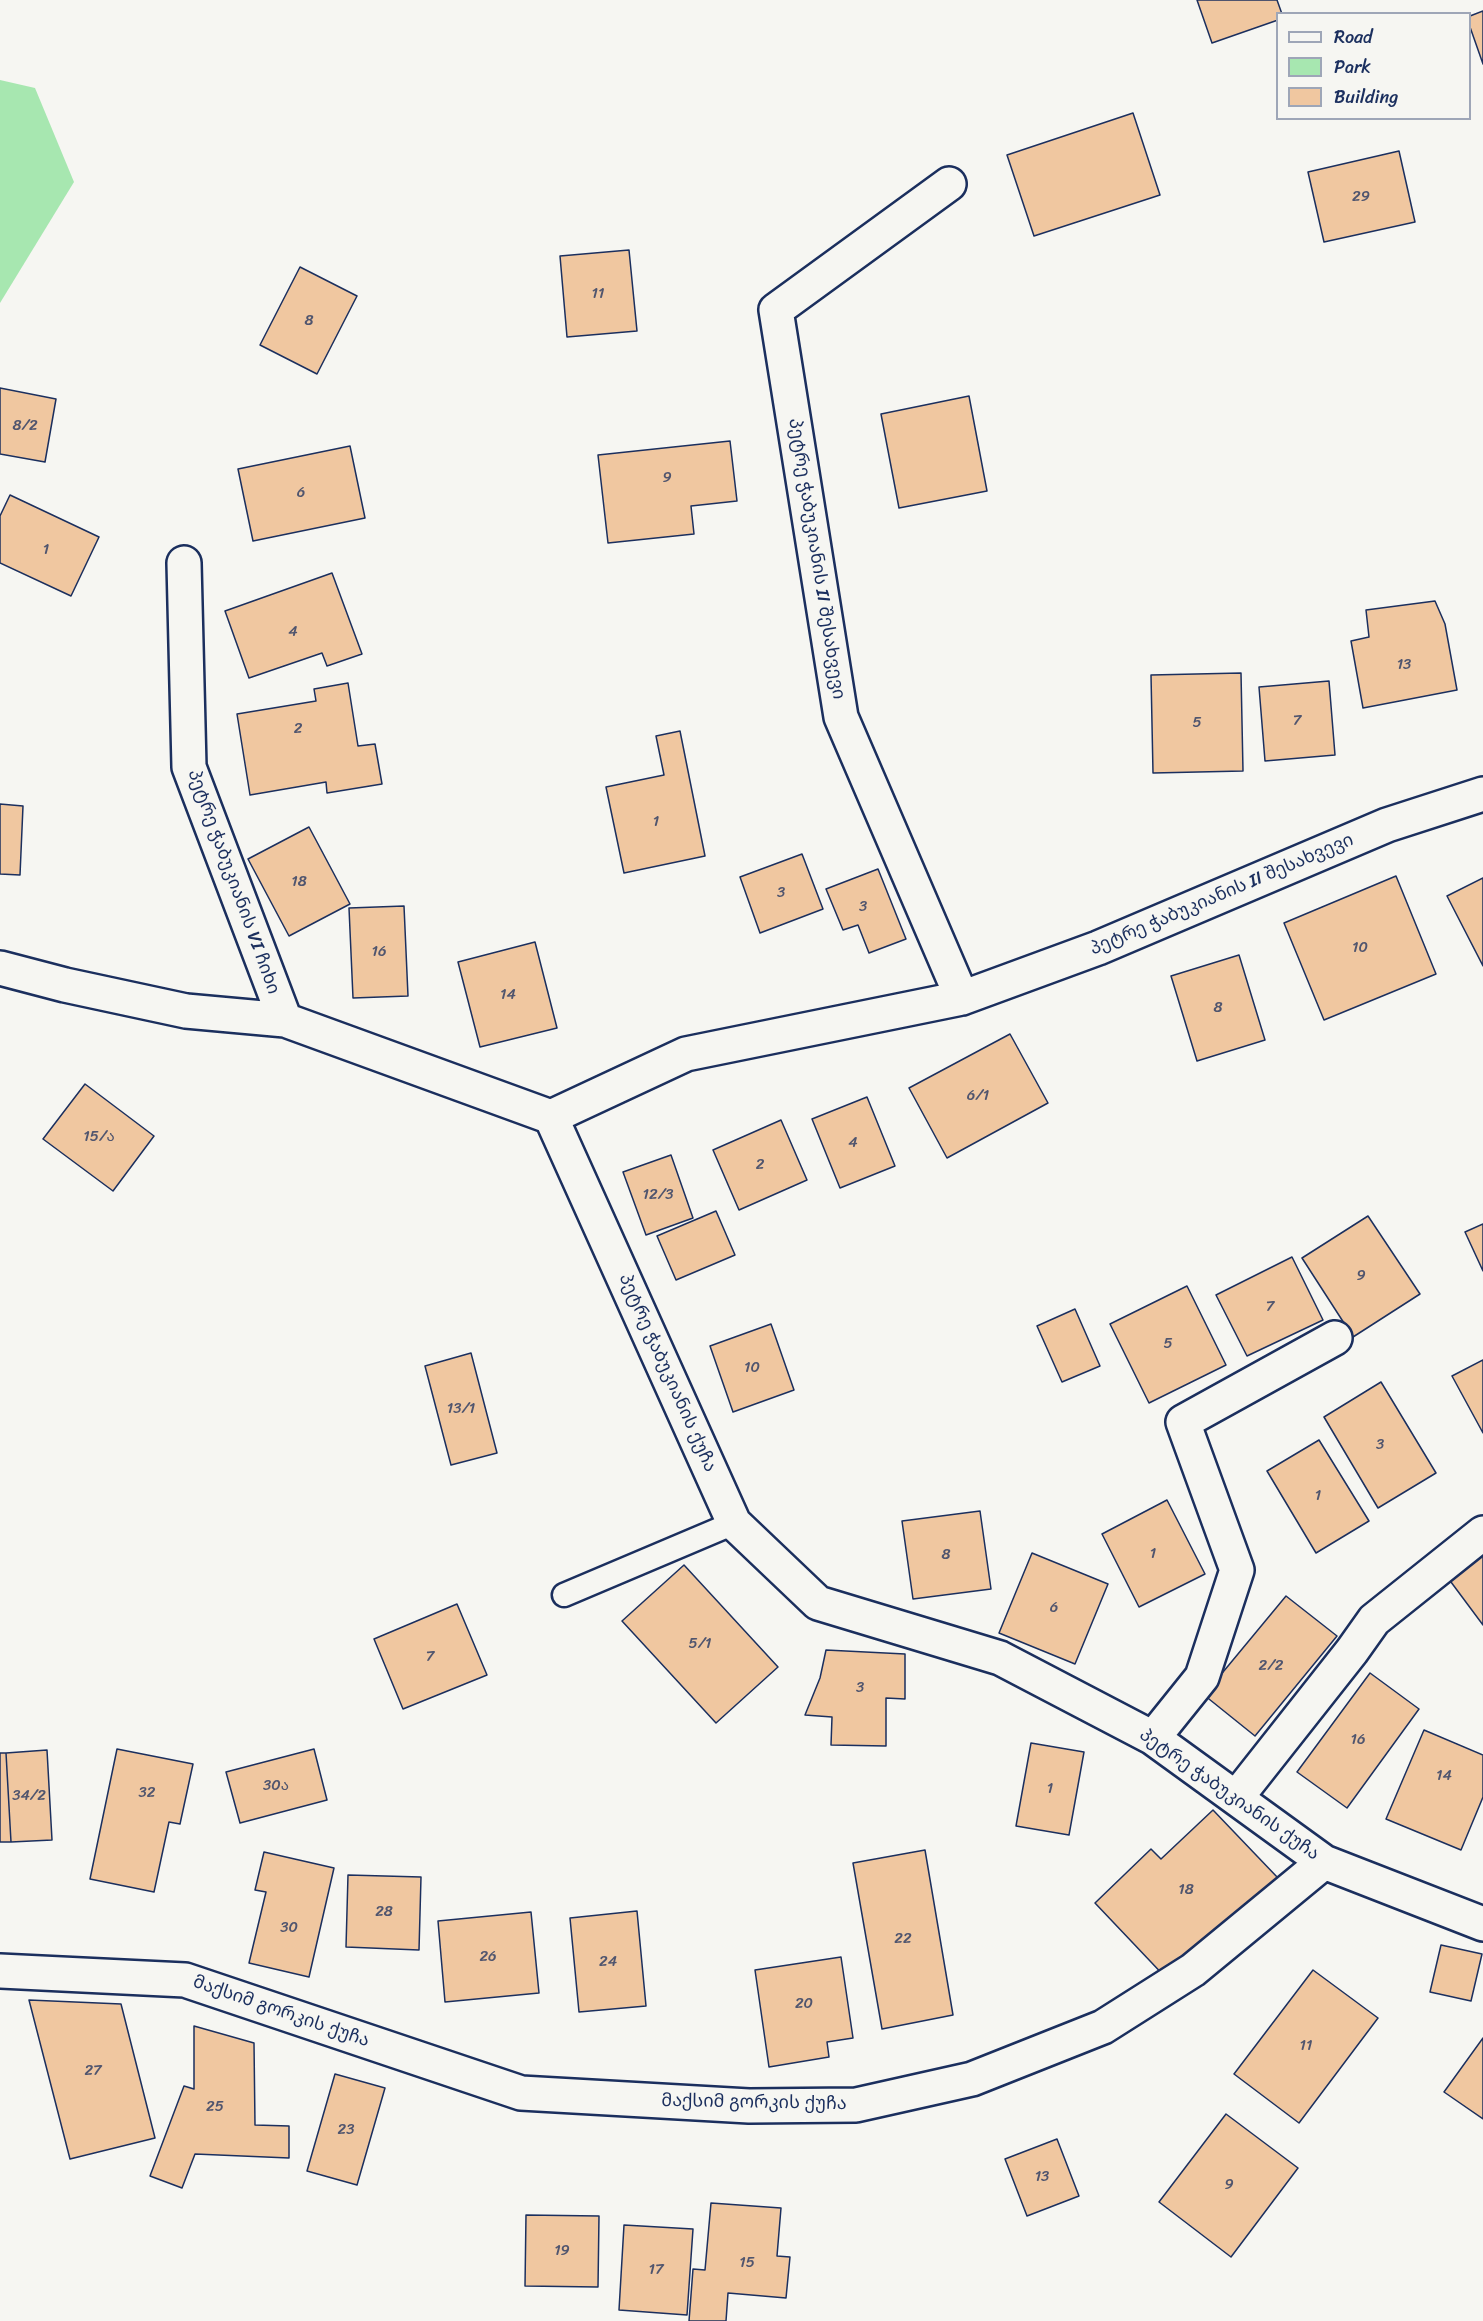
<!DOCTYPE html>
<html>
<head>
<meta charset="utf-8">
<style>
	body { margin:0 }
	#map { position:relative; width:1483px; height:2321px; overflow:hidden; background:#f6f6f2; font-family:Sriracha,sans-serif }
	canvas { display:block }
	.legend { position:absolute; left:1276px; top:12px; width:195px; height:108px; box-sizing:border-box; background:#f6f6f2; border:2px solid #9ea6b7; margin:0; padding:8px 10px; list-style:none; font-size:18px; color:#1b2f5e }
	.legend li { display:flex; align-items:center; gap:12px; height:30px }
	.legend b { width:30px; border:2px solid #9ea6b7 }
</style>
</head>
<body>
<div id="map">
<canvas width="1483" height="2321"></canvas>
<ul class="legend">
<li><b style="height:8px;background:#f6f6f2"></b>Road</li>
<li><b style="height:16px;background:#a7e7b0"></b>Park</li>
<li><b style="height:16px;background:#f0c7a0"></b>Building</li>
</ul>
</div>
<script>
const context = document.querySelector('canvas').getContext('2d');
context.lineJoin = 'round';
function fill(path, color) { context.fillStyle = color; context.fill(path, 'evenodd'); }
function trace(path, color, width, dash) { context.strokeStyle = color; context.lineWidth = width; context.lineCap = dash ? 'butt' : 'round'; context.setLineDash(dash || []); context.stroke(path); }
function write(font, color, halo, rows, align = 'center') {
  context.font = font + ' Sriracha,"Noto Sans Georgian",sans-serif'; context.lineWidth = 6; context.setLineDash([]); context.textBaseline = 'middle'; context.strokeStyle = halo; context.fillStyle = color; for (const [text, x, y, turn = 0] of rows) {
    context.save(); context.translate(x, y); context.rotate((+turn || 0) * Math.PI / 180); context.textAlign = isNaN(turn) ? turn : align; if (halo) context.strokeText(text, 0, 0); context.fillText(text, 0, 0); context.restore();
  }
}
const green = new Path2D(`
	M0,80l35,8 39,94 -74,121z`);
const building = new Path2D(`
	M1197,0h80l5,14h-4v6l-66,23z
	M1483,11v53l-13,-37v-11z
	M1133,113l27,82 -126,41 -27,-81z
	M1399,151l16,71 -91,20 -16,-70z
	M629,250l8,81 -70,6 -7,-81z
	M300,267l57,29 -40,78 -57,-29z
	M0,388l56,11 -11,63 -45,-8z
	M969,396l18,95 -88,17 -18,-94z
	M730,441l7,60 -46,5 3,28 -86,9 -10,-88z
	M350,446l15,72 -112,23 -15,-72z
	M10,495l89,42 -28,59 -71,-33v-47z
	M332,573l30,81 -35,12 -5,-13 -73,25 -24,-67z
	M1435,601l10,23 12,66 -94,18 -12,-67 18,-4 -3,-27z
	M1241,673l2,98 -90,2 -2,-98z
	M1329,681l6,74 -70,6 -6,-74z
	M348,683l10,63 17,-2 7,40 -55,9 -1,-11 -76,13 -13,-81 79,-13 -2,-12z
	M680,731l25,125 -81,17 -18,-86 58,-12 -8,-39z
	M0,804l23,2 -3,69 -20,-1z
	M309,827l41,77 -61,32 -41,-77z
	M802,854l21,55 -63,24 -20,-56z
	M878,869l28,70 -37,14 -11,-28 -15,5 -17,-41z
	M1396,876l40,98 -112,46 -40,-97z
	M1483,878v88l-36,-70z
	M404,906l4,90 -55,2 -4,-90z
	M535,942l22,86 -77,19 -22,-85z
	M1239,955l26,85 -68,21 -26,-85z
	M1010,1034l38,69 -101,55 -38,-70z
	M85,1084l69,52 -41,55 -70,-52z
	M867,1097l28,69 -55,22 -28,-69z
	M781,1120l26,60 -68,30 -26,-60z
	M671,1155l22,63 -47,17 -23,-63z
	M716,1211l19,44 -59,25 -19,-44z
	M1368,1216l52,78 -67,43 -51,-79z
	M1483,1224v47l-18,-39z
	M1292,1257l31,63 -76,36 -31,-61z
	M1187,1286l39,79 -77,38 -39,-79z
	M1075,1309l25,57 -38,16 -25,-56z
	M771,1324l23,66 -61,22 -23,-66z
	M471,1353l26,100 -46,12 -26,-99z
	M1483,1360v73l-31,-57z
	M1381,1382l55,91 -58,35 -54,-91z
	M1319,1440l50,81 -53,32 -49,-82z
	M1167,1500l38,74 -66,33 -37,-73z
	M980,1511l11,78 -78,10 -11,-78z
	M1483,1552v73l-35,-47z
	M1032,1553l76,31 -33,80 -76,-31z
	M684,1565l94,102 -62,56 -94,-102z
	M1286,1596l51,40 -82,100 -51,-41z
	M457,1604l30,71 -84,34 -29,-70z
	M826,1650l79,4v45l-19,-1v48l-55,-1 1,-28 -27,-2 15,-37z
	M1370,1673l49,36 -72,99 -50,-36z
	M1424,1730l59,25v42l-22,53 -75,-31z
	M1031,1743l53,9 -15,83 -53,-9z
	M117,1749l76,15 -13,60 -11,-2 -15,70 -64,-13z
	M314,1749l13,51 -87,23 -14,-51z
	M47,1750l5,90 -41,2 -5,-89z
	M0,1753h6l5,89h-11z
	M1213,1810l65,68 -109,103 -74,-78 56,-54 10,10z
	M925,1850l28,165 -71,14 -29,-166z
	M264,1852l70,16 -25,109 -60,-14 17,-71 -11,-2z
	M348,1875l73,2 -2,73 -73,-3z
	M637,1911l9,95 -67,6 -9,-94z
	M531,1912l8,81 -94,9 -7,-81z
	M1441,1945l41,9 -11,47 -41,-9z
	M841,1957l12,81 -26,4 2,15 -60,10 -14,-97z
	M1313,1970l65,48 -79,105 -65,-49z
	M29,2000l92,4 34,134 -85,21z
	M194,2026l60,17 1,82 34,1v32l-94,-4 -13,34 -32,-12 34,-90 10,3z
	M1483,2038v81l-39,-27z
	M335,2074l50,14 -28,97 -50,-14z
	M1226,2114l72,54 -67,89 -72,-55z
	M1057,2139l22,57 -52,20 -22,-57z
	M711,2203l70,5 -4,48 13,1 -4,41 -58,-5 -2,28h-37l4,-52 12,1z
	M526,2215l73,1 -1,71 -73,-1z
	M624,2225l69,4 -6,86 -68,-5z`);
const lane = new Path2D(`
	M564,1595l170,-72`);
const street = new Path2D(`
	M949,184l-173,126 65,407 121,281
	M184,563l5,204 96,253
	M0,968l65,17 121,26 99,9 266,97 183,406 84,80 182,55 153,80 171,124
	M551,1117l135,-63 276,-56 136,-50 289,-123 96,-31
	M1153,1738l49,-61 35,-107 -54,-148 152,-84
	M1236,1798l116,-147 22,-31 109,-87
	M0,1971l185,9 336,113 228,13 107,-1 116,-26 131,-52 90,-57 131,-108 159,62`);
const numberNames = [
	["29",1361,197],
	["11",598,294],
	["8",309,321],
	["8/2",25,426],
	["9",667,478],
	["6",301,493],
	["1",46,550],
	["4",293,632],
	["13",1404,665],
	["7",1297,721],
	["5",1197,723],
	["2",298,729],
	["1",656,822],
	["18",299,882],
	["3",781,893],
	["3",863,907],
	["10",1360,948],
	["16",379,952],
	["14",508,995],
	["8",1218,1008],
	["6/1",978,1096],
	["15/ა",99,1137],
	["4",853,1143],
	["2",760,1165],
	["12/3",658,1195],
	["9",1361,1276],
	["7",1270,1307],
	["5",1168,1344],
	["10",752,1368],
	["13/1",461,1409],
	["3",1380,1445],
	["1",1318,1496],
	["1",1153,1554],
	["8",946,1555],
	["6",1054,1608],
	["5/1",700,1644],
	["7",430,1657],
	["2/2",1271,1666],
	["3",860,1688],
	["16",1358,1740],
	["14",1444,1776],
	["30ა",276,1786],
	["1",1050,1789],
	["32",147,1793],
	["34/2",29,1796],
	["18",1186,1890],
	["28",384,1912],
	["30",289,1928],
	["22",903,1939],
	["26",488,1957],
	["24",608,1962],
	["20",804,2004],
	["11",1306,2046],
	["27",93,2071],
	["25",215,2107],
	["23",346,2130],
	["13",1042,2177],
	["9",1229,2185],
	["19",562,2251],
	["15",747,2263],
	["17",656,2270]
];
const streetNames = [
	["პეტრე ჭაბუკიანის II შესახვევი",816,559,81],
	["პეტრე ჭაბუკიანის VI ჩიხი",233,882,70],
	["პეტრე ჭაბუკიანის II შესახვევი",1222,895,-23],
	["პეტრე ჭაბუკიანის ქუჩა",667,1373,66],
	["პეტრე ჭაბუკიანის ქუჩა",1229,1795,35],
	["მაქსიმ გორკის ქუჩა",281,2012,19],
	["მაქსიმ გორკის ქუჩა",754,2103,1]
];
fill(green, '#a7e7b0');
fill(building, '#f0c7a0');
trace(building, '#1b2f5e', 1.5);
trace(lane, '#1b2f5e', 27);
trace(street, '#1b2f5e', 38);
trace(lane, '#f6f6f2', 22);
trace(street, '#f6f6f2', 33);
write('15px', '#50556e', null, numberNames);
write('18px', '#1b2f5e', '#f6f6f2', streetNames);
</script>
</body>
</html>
